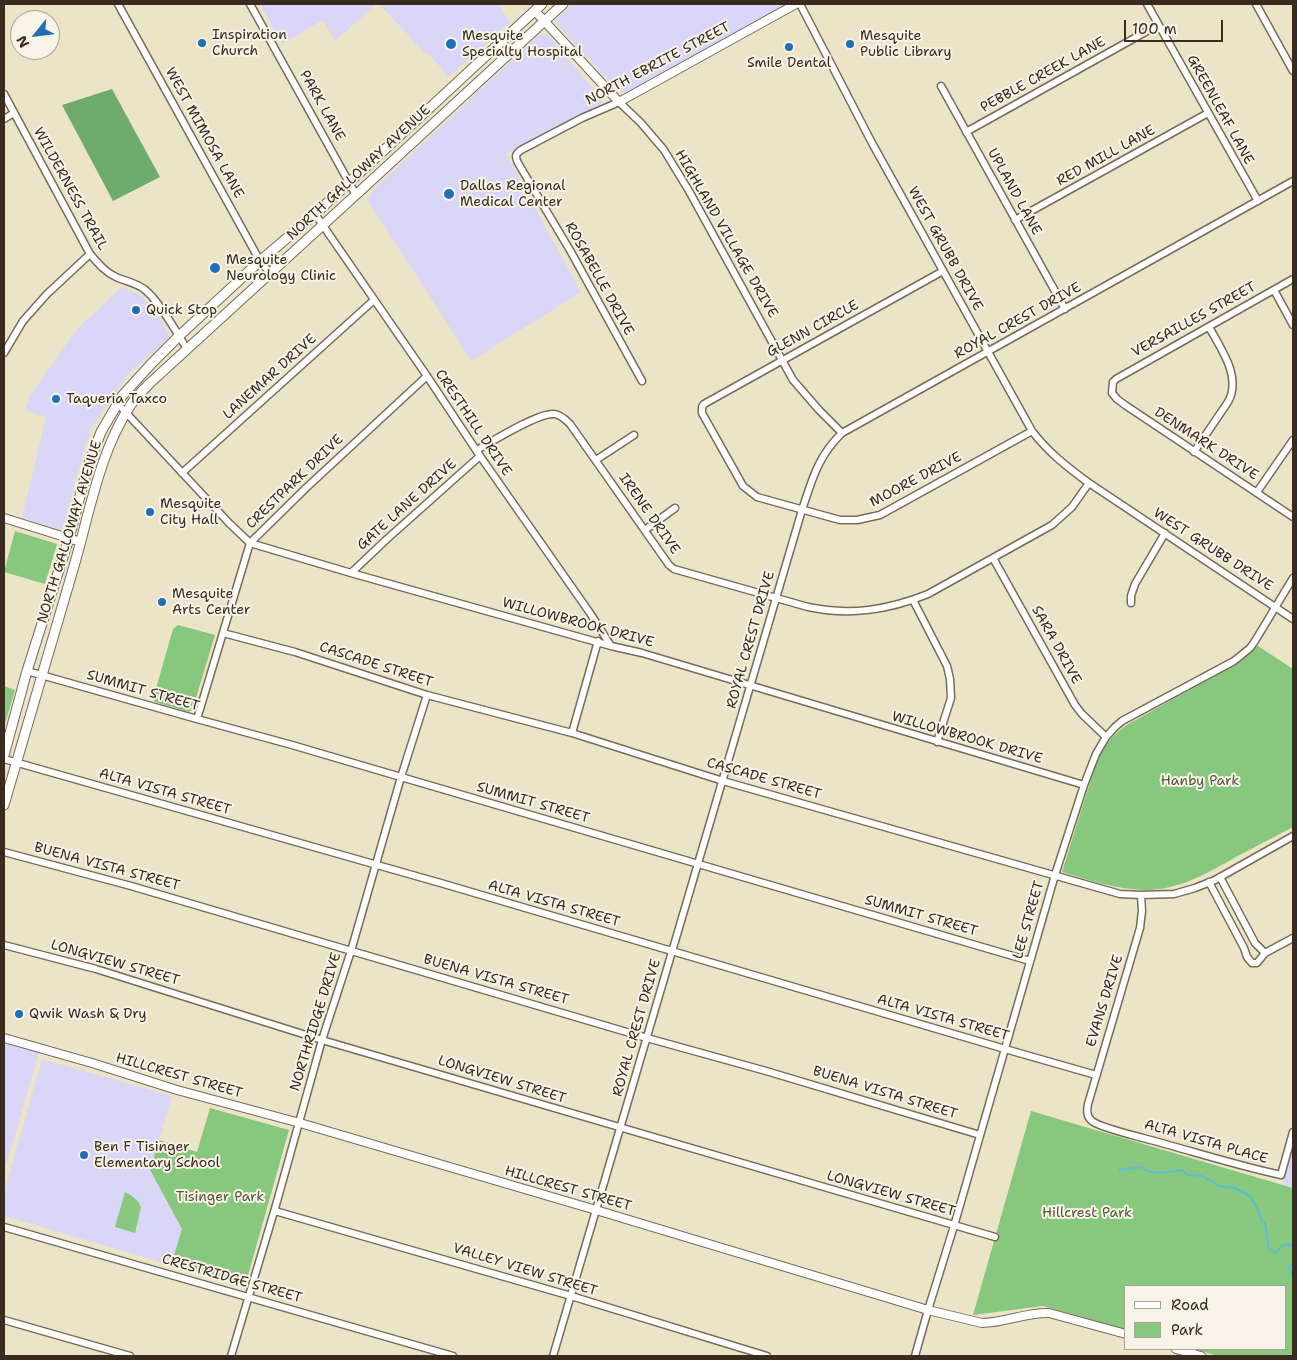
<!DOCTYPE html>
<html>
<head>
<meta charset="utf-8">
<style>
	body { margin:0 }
	#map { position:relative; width:1297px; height:1360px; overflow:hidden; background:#ebe4c7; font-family:"Shantell Sans",sans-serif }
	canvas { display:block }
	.frame { position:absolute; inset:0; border:5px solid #3b2a1e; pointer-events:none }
	.legend { position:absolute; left:1124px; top:1285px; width:162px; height:65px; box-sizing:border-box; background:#f7f3e8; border:1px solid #aca397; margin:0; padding:6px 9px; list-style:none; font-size:15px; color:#3b2a1e }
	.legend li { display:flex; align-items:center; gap:10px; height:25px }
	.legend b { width:25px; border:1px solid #aca397 }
	.north { position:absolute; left:10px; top:10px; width:50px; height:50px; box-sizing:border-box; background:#f7f3e8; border:1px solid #aca397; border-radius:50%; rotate:241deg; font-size:14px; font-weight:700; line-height:20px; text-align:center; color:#3b2a1e }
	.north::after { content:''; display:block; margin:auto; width:18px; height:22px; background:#1f6fb2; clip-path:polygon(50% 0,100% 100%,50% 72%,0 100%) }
	.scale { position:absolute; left:1124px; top:20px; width:99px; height:22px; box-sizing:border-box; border:2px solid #3b2a1e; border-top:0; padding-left:6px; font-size:15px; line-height:18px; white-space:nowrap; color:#3b2a1e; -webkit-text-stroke:4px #f7f3e8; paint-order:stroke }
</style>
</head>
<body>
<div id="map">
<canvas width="1297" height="1360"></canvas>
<div class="frame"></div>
<ul class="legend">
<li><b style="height:6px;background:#fff"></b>Road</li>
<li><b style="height:14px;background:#87c77e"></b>Park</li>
</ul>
<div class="north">N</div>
<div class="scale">100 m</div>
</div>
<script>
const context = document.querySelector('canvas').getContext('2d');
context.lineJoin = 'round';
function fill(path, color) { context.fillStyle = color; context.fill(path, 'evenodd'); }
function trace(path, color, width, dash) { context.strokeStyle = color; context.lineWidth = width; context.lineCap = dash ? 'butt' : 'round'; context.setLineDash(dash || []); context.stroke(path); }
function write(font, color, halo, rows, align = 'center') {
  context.font = font + ' "Shantell Sans",sans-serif'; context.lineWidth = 4; context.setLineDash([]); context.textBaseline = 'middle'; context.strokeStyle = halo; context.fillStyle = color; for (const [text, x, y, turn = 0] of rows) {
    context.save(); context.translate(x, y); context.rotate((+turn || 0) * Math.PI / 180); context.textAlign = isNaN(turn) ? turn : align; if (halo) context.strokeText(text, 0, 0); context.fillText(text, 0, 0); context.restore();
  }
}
const built = new Path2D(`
	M260,4h117l-42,37 -12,-21 -41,24z
	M379,4h119l12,18 -61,55 -21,-24 -2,1z
	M573,4h215l-159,89 -11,-2 -64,-70z
	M544,34l5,2 51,61 3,5 -4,3 -93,49 75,138 -110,69 -49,-77 -55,-84 7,-11 61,-57 103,-96z
	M122,287l16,6 16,15 16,28 -43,40 -37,54 -28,100 -40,-12 24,-101 -21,-7 6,-16 46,-65z
	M4,1042l35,10 -35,121z
	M42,1059l130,37 -22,74 32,59 -11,36 -167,-49v-24z
	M1293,1145v43l-11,-4z`);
const green = new Path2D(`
	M15,531l42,13 -12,40 -41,-12z
	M178,625l37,10 -22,73 -4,4 -34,-10 -2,-3 20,-70z
	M1255,644l38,25v158c-19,10 -38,20 -57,30 -28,16 -59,34 -92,33 -28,-1 -55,-10 -82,-18l34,-109c8,-18 14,-25 29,-37l111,-62 10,-8z
	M4,686l11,4 -11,37z
	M210,1108l79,22 -44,156 -74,-21 11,-36 -32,-59 9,-30 38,12z
	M1031,1111l262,77v168h-74l-26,-7h93v-63h-160v44l-83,-24 -70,9z
	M125,1192c8,4 12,7 16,15l-6,26 -20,-6z`);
const forest = new Path2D(`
	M112,89l48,88 -47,24 -51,-96z`);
const stream = new Path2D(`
	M1119,1170l22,-3c11,9 28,5 41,3l6,5 14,1 18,10 15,2 15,8 6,10 6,15 3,2 4,26 7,4c5,-6 8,-10 15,-8l2,5v13l-4,3 4,12`);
const minor = new Path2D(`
	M118,4l142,257 10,12
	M250,4l106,191
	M800,4l72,139 160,288c16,21 35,36 57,52l204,136
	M1147,4l111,197
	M1256,4l37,67
	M941,86l124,223
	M4,94l86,160c8,9 15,18 26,23 9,4 20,6 28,12 14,10 33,44 43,60
	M4,119l10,-6
	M966,132l192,-107
	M315,214l112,162 53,80 110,157 21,33
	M1015,220l193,-107
	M943,271l-239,133 -2,3v6l41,73 14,11 83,23h17l23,-5 152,-84
	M1293,279l-177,100 -3,3 -1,11 5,6 8,6 168,112
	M1274,290l19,35
	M4,353l19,-32 24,-27 43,-40
	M642,381l-71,-129 -53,-89c-3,-6 -3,-9 3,-13l61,-32 37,-16 22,21 23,27 25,41 104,189 26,30 23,23
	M117,403l112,120 21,20 101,30 260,73 31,7 442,132
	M477,450c14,-8 62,-38 77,-36 6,0 12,6 16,10l99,141 5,4 134,38c42,9 80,3 120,-13l124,-69 20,-18 17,-24
	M1194,452l34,-50c14,-25 -7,-53 -19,-75
	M596,460l38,-25
	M182,473l192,-173
	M1257,492l36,-52
	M645,530l30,-22
	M993,558l82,147 7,9 24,23
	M351,573l36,-34 93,-83
	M913,600l34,66 3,13 1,19 -14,44
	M1131,603v-7l4,-12 30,-51
	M223,633l72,19 132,43 145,38 151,48 397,113 21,1 33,-1 21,-6 20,-8 78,-44
	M27,671l170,48 95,26 109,32 629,184
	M197,719l53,-176 56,-55 121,-112
	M572,733l26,-92
	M4,759l440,125 561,165 91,26
	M4,852l127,34 516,152 119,33 214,64
	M1220,877l35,66 10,10
	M1209,882l35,66 3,9 5,6h5l8,-10 28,-15
	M1141,895l1,16 -2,17 -52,176c-1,6 -2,12 4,17 7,6 40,14 51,17 46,12 91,27 138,37l12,-43
	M4,945l92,24 226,71 673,197
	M275,1211l296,85 196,60
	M4,1227l449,129
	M4,1320l126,36
	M231,1356l45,-151 46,-165 29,-89 50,-174 26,-82
	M553,1356l249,-846c10,-30 16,-54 40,-77l451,-252
	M915,1356l13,-46 26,-84 101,-351 29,-90 12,-31 10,-17 9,-10 7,-6 112,-60 16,-13 5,-7 38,-63`);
const tertiary = new Path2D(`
	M535,11l84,91 177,-98
	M4,518l77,24
	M4,1038l88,25 85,27 123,33 296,87 332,100 54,13c23,0 44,-11 67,-10l77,21
	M1176,1349l25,7`);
const secondary = new Path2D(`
	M4,755l23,-84 42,-133 19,-72 13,-34 21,-36 30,-33 27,-27 81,-75 55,-47 227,-210
	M4,805c23,-77 45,-155 68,-232 17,-56 26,-118 58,-167 6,-9 13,-16 20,-23l209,-191 204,-188`);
const markers = [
	[202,43,5,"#1f6fb2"],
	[451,44,6,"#1f6fb2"],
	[850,44,5,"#1f6fb2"],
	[789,47,5,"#1f6fb2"],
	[449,194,6,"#1f6fb2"],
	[215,268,6,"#1f6fb2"],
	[136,310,5,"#1f6fb2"],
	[56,399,5,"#1f6fb2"],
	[150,512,5,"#1f6fb2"],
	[162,602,5,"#1f6fb2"],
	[19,1014,5,"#1f6fb2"],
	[84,1155,5,"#1f6fb2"]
];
const poiNames = [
	["Inspiration",212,35],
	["Church",212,51],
	["Mesquite",462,36],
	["Specialty Hospital",462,52],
	["Mesquite",860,36],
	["Public Library",860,52],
	["Smile Dental",789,63,"center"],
	["Dallas Regional",460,186],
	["Medical Center",460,202],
	["Mesquite",226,260],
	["Neurology Clinic",226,276],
	["Quick Stop",146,310],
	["Taqueria Taxco",66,399],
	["Mesquite",160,504],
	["City Hall",160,520],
	["Mesquite",172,594],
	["Arts Center",172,610],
	["Qwik Wash & Dry",29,1014],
	["Ben F Tisinger",94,1147],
	["Elementary School",94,1163]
];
const streetNames = [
	["NORTH EBRITE STREET",658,64,-28],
	["PEBBLE CREEK LANE",1043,75,-29],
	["PARK LANE",322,106,61],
	["GREENLEAF LANE",1220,110,61],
	["WEST MIMOSA LANE",204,133,61],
	["RED MILL LANE",1106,156,-29],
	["NORTH GALLOWAY AVENUE",359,173,-43],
	["WILDERNESS TRAIL",70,189,61],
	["UPLAND LANE",1014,192,61],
	["HIGHLAND VILLAGE DRIVE",726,234,60],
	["WEST GRUBB DRIVE",945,249,61],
	["ROSABELLE DRIVE",599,279,61],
	["VERSAILLES STREET",1194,320,-29],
	["ROYAL CREST DRIVE",1018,321,-29],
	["GLENN CIRCLE",813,329,-29],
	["LANEMAR DRIVE",270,377,-42],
	["CRESTHILL DRIVE",473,423,56],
	["DENMARK DRIVE",1206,444,33],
	["MOORE DRIVE",916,480,-28],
	["CRESTPARK DRIVE",295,482,-44],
	["GATE LANE DRIVE",407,505,-42],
	["IRENE DRIVE",649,514,55],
	["NORTH GALLOWAY AVENUE",70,532,-73],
	["WEST GRUBB DRIVE",1213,550,33],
	["WILLOWBROOK DRIVE",578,623,15],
	["ROYAL CREST DRIVE",751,640,-74],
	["SARA DRIVE",1056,645,61],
	["CASCADE STREET",376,665,18],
	["SUMMIT STREET",143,691,16],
	["WILLOWBROOK DRIVE",967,738,16],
	["CASCADE STREET",764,779,16],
	["ALTA VISTA STREET",165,792,16],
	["SUMMIT STREET",533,803,16],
	["BUENA VISTA STREET",107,867,15],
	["ALTA VISTA STREET",554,904,16],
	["SUMMIT STREET",921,916,16],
	["LEE STREET",1029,920,-74],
	["LONGVIEW STREET",115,963,16],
	["BUENA VISTA STREET",496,980,16],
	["EVANS DRIVE",1105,1001,-73],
	["ALTA VISTA STREET",943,1018,16],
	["NORTHRIDGE DRIVE",316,1022,-73],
	["ROYAL CREST DRIVE",637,1028,-74],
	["HILLCREST STREET",179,1076,16],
	["LONGVIEW STREET",502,1080,17],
	["BUENA VISTA STREET",885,1093,17],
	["ALTA VISTA PLACE",1206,1142,16],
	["HILLCREST STREET",568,1189,16],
	["LONGVIEW STREET",891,1194,16],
	["VALLEY VIEW STREET",525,1270,17],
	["CRESTRIDGE STREET",232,1279,16]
];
const parkNames = [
	["Hanby Park",1200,781],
	["Tisinger Park",220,1197],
	["Hillcrest Park",1087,1213]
];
fill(built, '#dad6f7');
fill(green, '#87c77e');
fill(forest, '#6dac6d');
trace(stream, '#58bfd6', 2);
trace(minor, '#796b59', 9);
trace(tertiary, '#796b59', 10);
trace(secondary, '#796b59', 11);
trace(minor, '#fff', 6);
trace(tertiary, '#fff', 8);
trace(secondary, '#fff', 9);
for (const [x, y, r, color] of markers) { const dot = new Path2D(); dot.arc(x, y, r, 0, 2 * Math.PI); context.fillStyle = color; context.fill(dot); trace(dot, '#f7f3e8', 2); }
write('14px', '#3b2a1e', '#f7f3e8', poiNames, 'left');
write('14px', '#3b2a1e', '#f7f3e8', streetNames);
write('14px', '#52593b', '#f7f3e8', parkNames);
</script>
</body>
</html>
